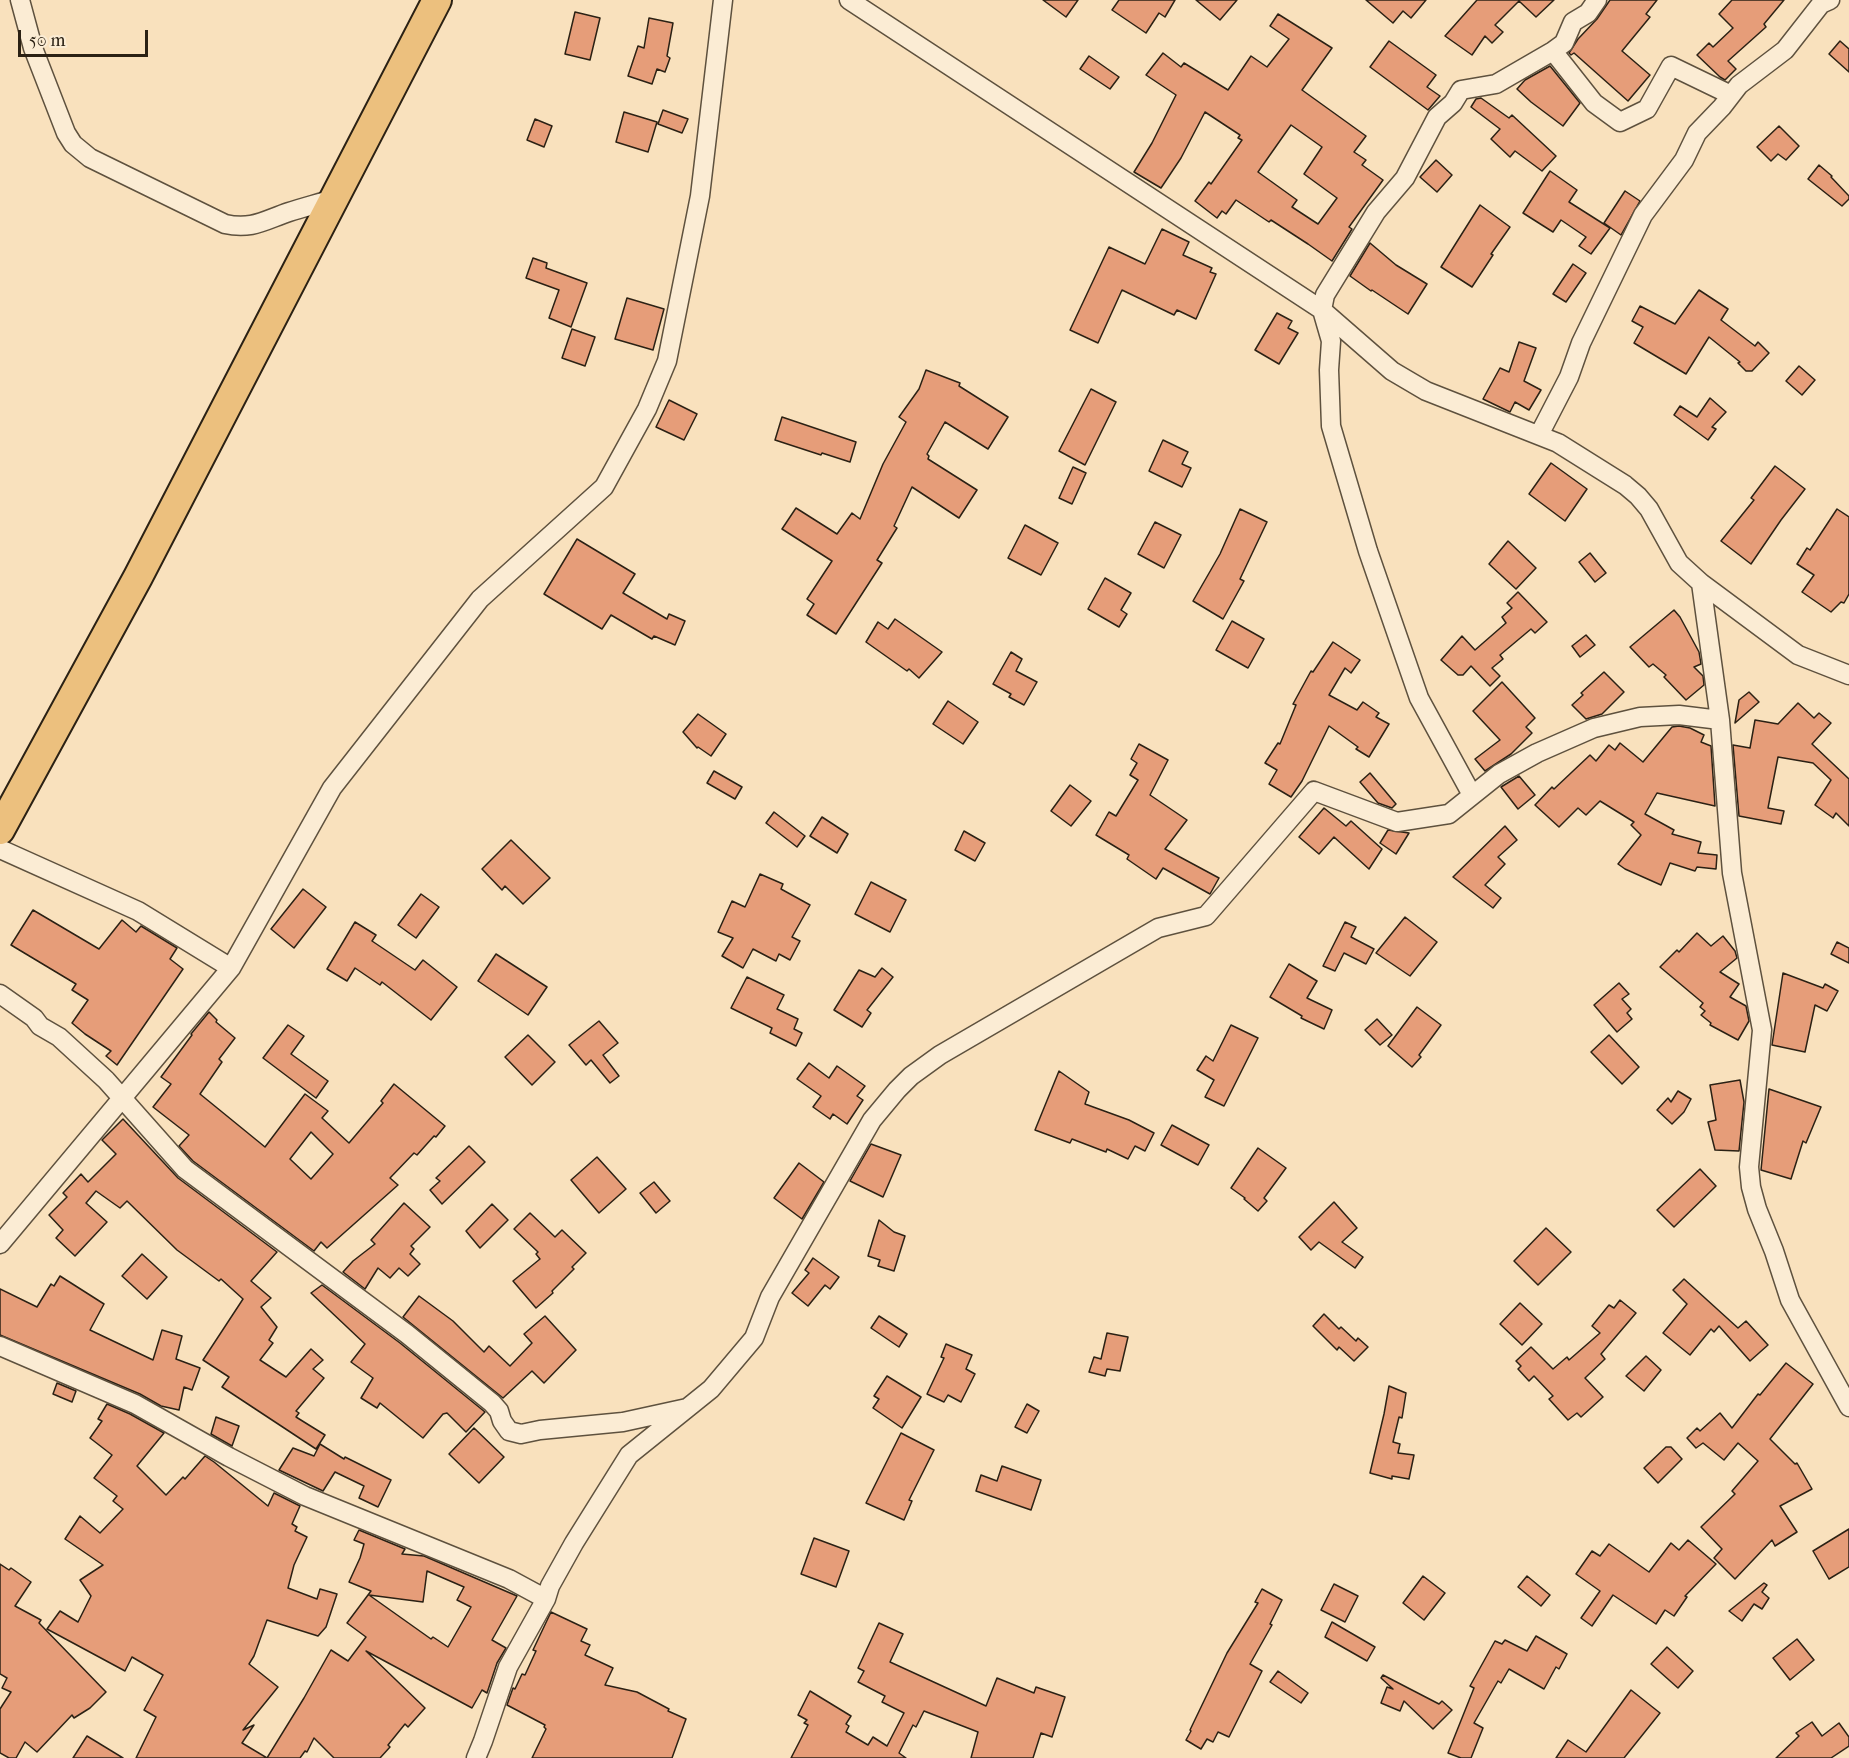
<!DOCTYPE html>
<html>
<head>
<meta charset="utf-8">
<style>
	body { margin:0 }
	#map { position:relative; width:1849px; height:1758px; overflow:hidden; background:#f9e1bd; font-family:"IM FELL French Canon",serif }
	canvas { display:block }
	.scale { position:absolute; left:18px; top:30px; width:130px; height:27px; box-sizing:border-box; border:3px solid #2b2114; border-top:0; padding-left:8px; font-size:18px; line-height:21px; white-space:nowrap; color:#2b2114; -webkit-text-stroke:4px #fbecd4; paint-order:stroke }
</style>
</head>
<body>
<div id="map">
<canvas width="1849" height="1758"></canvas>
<div class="scale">50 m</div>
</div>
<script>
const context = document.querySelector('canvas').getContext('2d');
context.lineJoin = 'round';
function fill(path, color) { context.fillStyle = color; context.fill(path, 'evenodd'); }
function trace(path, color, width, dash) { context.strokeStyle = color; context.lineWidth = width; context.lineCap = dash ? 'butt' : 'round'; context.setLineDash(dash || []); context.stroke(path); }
const building = new Path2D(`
	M1043,0h35l-12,17z
	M1119,0h56l-10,17 -6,-4 -13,20 -34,-23z
	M1196,0h41l-17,20z
	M1366,0h60l-15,18 -8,-7 -10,12z
	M1477,0h77l-18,17 -17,-16 -24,24 8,7 -11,11 -7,-7 -13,19 -27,-19z
	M1610,0h47l-11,14 4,3 -28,34 28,24 -22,26 -54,-48 -3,2 -2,-2 9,-14 19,-20z
	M1732,0h52l-20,24 2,3 -38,34 8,8 -11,11 -5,-3 -23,-22 12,-12 4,4 20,-19 -14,-14z
	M575,12l25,6 -10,42 -25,-6z
	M1278,14l54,34 -30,42 64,46 -12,16 12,8 -4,5 21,15 -34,47 3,2 -20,32 -24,-17 -37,-24 -2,2 -33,-22 -10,14 -4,-3 -5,7 -22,-17 14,-19 2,2 31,-44 -4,-2 2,-3 -35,-23 -24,46 -20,30 -27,-16 18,-29 24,-48 -30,-20 17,-22 18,14 3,-4 44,27 23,-34 16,11 22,-28 -19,-13zM1291,125l31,22 -18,27 33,24 -19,26 -26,-17 5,-7 -39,-28z
	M649,18l24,5 -6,33 3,2 -5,14 -8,-3 -5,15 -24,-8 10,-30 6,2z
	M1389,41l47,34 -9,12 13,9 -12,14 -58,-43z
	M1840,41l9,8v23l-20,-18z
	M1089,56l30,21 -9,12 -30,-20z
	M1550,66l30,37 -17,23 -32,-24 -14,-13 8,-9z
	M1481,98l28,20 3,-3 44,41 -14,15 -27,-20 -5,6 -19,-18 9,-10 -29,-22 5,-8z
	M663,110l25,9 -6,14 -24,-9z
	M624,112l33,10 -9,30 -32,-10z
	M535,119l17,7 -8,21 -17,-7z
	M1779,126l20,20 -13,14 -8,-6 -7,7 -14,-14z
	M1436,160l16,15 -15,17 -17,-15z
	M1819,165l13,11 -1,1 18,19v3l-7,7 -34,-27z
	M1550,171l27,19 -8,12 41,26 -19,26 -12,-8 7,-9 -25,-17 -8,12 -30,-19z
	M1625,191l15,10 -19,34 -17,-12z
	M1480,205l30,22 -19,27 2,1 -21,32 -31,-20z
	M1162,229l27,13 -6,13 29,13 -2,4 6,2 -20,45 -19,-9 -3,5 -52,-25 -24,53 -28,-13 39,-83 36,17z
	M1370,243l26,22 31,19 -19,30 -36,-24 -1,1 -21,-15z
	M533,258l14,5 -1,5 41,15 -16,44 -22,-9 10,-28 -33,-12z
	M1573,264l13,9 -20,29 -13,-8z
	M1699,290l29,19 -7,11 34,26 3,-4 11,11 -17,18h-6l-8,-8 2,-1 -31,-25 -23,37 -52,-31 9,-16 -11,-6 8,-15 35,18z
	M627,298l37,11 -11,41 -38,-11z
	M1277,313l15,8 -4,7 10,5 -19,31 -24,-14z
	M572,329l23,8 -10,29 -23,-8z
	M1519,342l17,6 -12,33 17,9 -12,20 -14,-8 -5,10 -27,-13 17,-31 9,4z
	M1799,366l16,14 -13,15 -16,-14z
	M926,370l34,13 -1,3 49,31 -20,32 -43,-27 -18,32 2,2 -1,3 49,31 -18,28 -47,-31 -18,39 3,2 -20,32 5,3 -46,71 -29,-19 7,-11 -7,-5 25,-38 -50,-32 14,-21 41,26 15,-21 8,6 23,-55 23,-42 -7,-5 20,-28z
	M1091,389l25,13 -31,63 -26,-14z
	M1710,398l16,14 -14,15 4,2 -8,11 -34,-25 6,-9 17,11z
	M669,400l28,14 -13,26 -28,-13z
	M782,417l74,25 -6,20 -28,-9 -1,2 -46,-15z
	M1163,440l25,12 -6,12 9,4 -9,19 -33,-16z
	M1551,463l36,26 -22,32 -36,-27z
	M1775,466l30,23 -24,31 -30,44 -30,-23 33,-41 -3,-2z
	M1073,467l13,6 -14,31 -13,-6z
	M1240,509l27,13 -27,57 4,2 -21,38 -30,-18 27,-47z
	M1837,509l12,8v77l-5,9 -3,-1 -10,10 -29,-20 12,-17 -17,-11 10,-16 3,2z
	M1155,522l26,13 -17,33 -26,-14z
	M1025,525l33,18 -17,32 -33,-17z
	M577,539l58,35 -12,19 44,26 2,-5 16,7 -10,24 -21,-9 -2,3 -41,-24 -9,14 -58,-35z
	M1508,541l28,27 -20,21 -27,-25z
	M1590,553l16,20 -11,9 -16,-20z
	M1105,578l26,15 -10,17 6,4 -8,13 -31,-18z
	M1518,592l29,30 -12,11 -4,-4 -31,26 3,4 -11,9 8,8 -10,10 -19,-20 -8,9h-5l-17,-15 21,-24 13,14 31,-27 -4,-6 10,-9 -5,-5z
	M1674,610l6,7 19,35 2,12 -7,3 9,9 1,9 -18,15 -22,-23 2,-2 -13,-11 -4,3 -19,-20z
	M895,619l47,33 -23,26 -10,-9 -2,2 -41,-29 12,-20 10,7z
	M1232,621l32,18 -16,29 -32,-18z
	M1586,635l9,10 -15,12 -8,-11z
	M1333,642l27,18 -9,13 -6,-5 -16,27 28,15 6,-8 16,11 -3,4 13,7 -20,33 -13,-8 2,-2 -29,-21 -27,55 -11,16 -22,-13 8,-14 -12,-7 13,-20 2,1 16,-39 -3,-1 18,-33 2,1z
	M1011,652l11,7 -6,12 21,11 -13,23 -15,-8 2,-3 -18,-10z
	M1604,672l20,20 -22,22 -16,5 -14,-14 11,-10 -2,-2z
	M1502,682l33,36 -9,9 6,6 -21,21 -26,17 -10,-12 25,-19 -27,-29z
	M1749,692l10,10 -24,21 4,-23z
	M948,701l30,21 -15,22 -30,-20z
	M1798,703l16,15 5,-5 12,10 -19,21 37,35v47l-13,-13 -3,5 -18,-13 16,-25 -18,-17 -35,-6 -10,51 16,3 -3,13 -42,-8 -6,-71 17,3 5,-28 23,4z
	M698,714l28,20 -15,22 -13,-9 -1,1 -14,-16z
	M1679,726l11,2 14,7 -3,7 10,4 4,60 -58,-13 -12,21 29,16 -2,4 29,8 -3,11 19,2 -1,14 -19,-2 -2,4 -25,-8 -9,22 -36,-16 -7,-5 23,-29 -10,-10 3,-3 -34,-21 -14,14 -8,-7 -19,19 -24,-22 17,-18 2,2 36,-34 6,6 13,-16 6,5 5,-7 23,19 29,-35z
	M1139,744l29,16 -18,35 37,25 -22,29 54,29 -9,16 -47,-26 -7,11 -29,-20 2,-4 -33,-20 13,-23 7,4 22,-36 -8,-5 7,-12 -6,-4z
	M714,771l28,16 -7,12 -28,-16z
	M1370,773l26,31 -4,4 -14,-5 -18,-21z
	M1519,776l16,19 -17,14 -17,-22z
	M1070,785l21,16 -20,25 -20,-15z
	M1324,808l22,18 5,-5 31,28 -13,20 -35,-32 -15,17 -20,-17z
	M774,812l31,24 -8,11 -31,-24z
	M822,817l26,17 -11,19 -27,-17z
	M1505,826l12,14 -19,17 7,7 -20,21 16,13 -8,10 -40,-31z
	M1388,830l21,3 -13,21 -16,-11z
	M964,831l21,12 -10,18 -20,-11z
	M511,840l39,38 -27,26 -18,-18 -3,4 -20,-21z
	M760,874l23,10 -2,5 29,16 -18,32 8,4 -10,19 -11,-6 -3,7 -23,-12 -10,19 -21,-12 11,-18 -15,-6 14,-31 13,6z
	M871,882l35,18 -16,32 -35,-18z
	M303,889l23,18 -32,41 -23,-19z
	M421,894l18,13 -23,31 -18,-13z
	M33,910l66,39 23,-29 14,12 5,-6 36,22 -7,11 13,10 -66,96 -11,-9 5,-5 -26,-17 -13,-11 16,-23 -16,-10 4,-6 -65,-39z
	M1405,917l32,25 -27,34 -34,-23z
	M355,922l21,13 -4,6 43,29 8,-10 34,27 -26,33 -49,-38 -2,3 -25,-17 -8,13 -20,-12z
	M1345,922l11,5 -5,10 23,12 -8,15 -22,-11 -9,18 -12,-5z
	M1697,933l14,13 12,-10 12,15 2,7 -17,14 19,12 -9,13 16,9 3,15 -11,19 -28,-15 1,-2 -10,-8 4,-4 -5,-4 3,-4 -43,-36 17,-17 2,2z
	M1837,942l12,6v15l-18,-9z
	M496,954l51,33 -19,28 -50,-34z
	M1289,964l28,17 -10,17 25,12 -8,19 -23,-11 1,-2 -32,-19z
	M882,968l11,9 -26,33 4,3 -9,14 -28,-17 25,-40 16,7z
	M1783,973l40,15 2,-4 13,7 -11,20 -12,-6 -10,47 -33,-7z
	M747,977l37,18 -7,14 21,10 -4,10 8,4 -6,13 -26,-13 2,-5 -41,-20z
	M1619,983l10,11 -7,5 9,10 -4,4 5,6 -15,13 -23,-27z
	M1417,1007l24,18 -22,30 2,2 -9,10 -24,-21z
	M209,1012l8,8 -1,2 19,16 -16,21 3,3 -22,32 65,53 40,-53 23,17 -6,7 27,25 34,-40 -2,-2 13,-17 51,42 -9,11 -2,-1 -17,19 -3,-2 -24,25 8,7 -71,63 -6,-6 -7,9 -121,-90 -14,-15 10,-11 -36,-28 18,-23 -10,-7 31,-42 -1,-1zM311,1132l22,22 -22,25 -21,-20z
	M1377,1019l15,16 -12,10 -15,-15z
	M599,1021l19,22 -15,12 16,21 -9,7 -19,-23 -5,5 -17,-20z
	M288,1025l16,11 -13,18 37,27 -12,17 -53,-40z
	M1231,1025l27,13 -34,68 -19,-9 9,-17 -17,-10 9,-14 7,5z
	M528,1035l27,27 -23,23 -27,-28z
	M1609,1035l30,32 -17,17 -31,-32z
	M809,1063l20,15 8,-12 28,20 -8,10 6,4 -16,24 -14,-10 -3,5 -17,-12 8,-11 -24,-17z
	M1059,1071l30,21 -4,12 44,16 25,13 -9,18 -10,-5 -7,13 -21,-10 -1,3 -34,-13 -2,4 -35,-13z
	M1740,1080l4,22 -5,49 -24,-1 -7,-28 8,-2 -6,-35z
	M1769,1089l52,18 -15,36 -3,-2 -12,38 -30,-9z
	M1678,1091l13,8 -7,13 -12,12 -15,-14 11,-12 3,4z
	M123,1119l55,59 99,74 -26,29 20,17 -10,9 16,20 -8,13 4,3 -13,17 26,17 25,-28 12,11 -10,9 11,9 -28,33 3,2 -3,4 29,18 -9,14 -94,-62 7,-10 -26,-17 40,-61 -22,-20 -2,2 -42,-31 -50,-49 -7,7 -24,-17 -10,12 21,19 -32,34 -19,-18 7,-8 -14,-15 18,-18 -4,-4 18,-19 7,8 28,-28 -14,-14z
	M1172,1125l37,20 -11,20 -37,-20z
	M871,1144l30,11 -18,42 -33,-16z
	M469,1146l16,16 -43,42 -12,-14 10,-9 -4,-3z
	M1258,1148l28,20 -22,30 3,3 -9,10 -14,-12 1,-1 -14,-10z
	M597,1157l29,32 -27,24 -28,-33z
	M799,1163l25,19 -22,37 -28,-21z
	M1700,1169l16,17 -42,41 -17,-17z
	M654,1182l16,19 -14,12 -16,-20z
	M1334,1202l23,26 -15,14 21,15 -8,11 -36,-26 -8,8 -12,-13z
	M404,1203l26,24 -19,19 3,3 -4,5 10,10 -12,12 -9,-8 -9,10 -12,-10 -13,21 -22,-17 10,-11 22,-17 -4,-4z
	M492,1204l16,16 -28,28 -14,-17z
	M530,1213l25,24 7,-7 24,23 -14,14 2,2 -22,22 1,2 -17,15 -23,-27 27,-22 -4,-5 2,-2 -24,-23z
	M879,1220l15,12 11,4 -11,35 -16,-5 2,-6 -12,-4z
	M1546,1228l25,24 -33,33 -24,-24z
	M142,1254l25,23 -20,22 -25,-23z
	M813,1258l26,19 -9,12 -5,-4 -17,21 -16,-13 17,-20 -4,-3z
	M60,1276l44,28 -14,26 63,30 9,-30 20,6 -6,23 24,9 -8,22 -8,-3 -5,23 -18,-4 -21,-12 -140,-59v-46l37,18 14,-23 3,2z
	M1684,1279l54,49 8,-7 22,24 -18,16 -31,-35 -5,6 -3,-3 -21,26 -27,-22 24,-29 -14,-14z
	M322,1285l78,58 85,69 -19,20 -19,-19 -4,1 -20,24 -43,-35 -3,5 -16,-10 12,-20 -22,-16 14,-18 -54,-51z
	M419,1296l34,25 31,31 5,-6 21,20 22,-23 -8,-9 21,-18 31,34 -32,33 -12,-12 -29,27 -100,-81z
	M1620,1300l16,13 -35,41 4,5 -20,19 18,19 -22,20 -4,-4 -9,7 -19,-21 4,-3 -19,-20 -5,5 -11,-12 3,-3 -5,-5 15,-14 22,22 14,-12 2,3 31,-27 -8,-7 17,-21 5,3z
	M1520,1303l22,21 -20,21 -22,-21z
	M1324,1314l15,15 2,-2 15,14 2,-3 10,9 -14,14 -15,-14 -2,3 -24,-24z
	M879,1316l28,18 -8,13 -28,-19z
	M1107,1333l21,4 -8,34 -13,-2 -2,7 -16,-4 5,-15 7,2z
	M946,1344l26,11 -6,14 9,5 -14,28 -13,-7 -4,7 -17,-8 17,-36 -3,-1z
	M1646,1356l15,14 -17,21 -18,-15z
	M1786,1363l27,21 -43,55 25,25 2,-1 15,26 -32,17 17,26 -22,14 -3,-6 -37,39 -21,-21 8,-9 -21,-22 34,-33 -3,-3 26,-30 -20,-18 -14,17 -21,-17 -7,5 -9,-10 10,-10 3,3 20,-18 12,15 26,-34 2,1z
	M887,1376l34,21 -19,31 -29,-20 6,-9 -5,-3z
	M57,1383l19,8 -4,11 -19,-8z
	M1389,1386l17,7 -4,25 -3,-1 -6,25 7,2 -2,9 16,2 -5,24 -17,-3v3l-22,-6 14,-59z
	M107,1404l23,10 34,19 -27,33 29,29 17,-18 2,2 20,-23 9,6 54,44 6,-13 26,13 -8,18 5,3 -2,4 12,6 -13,28 -6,23 29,11 3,-10 17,5 -11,33 -8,9 -51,-16 -13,36 -5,8 29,23 -35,43 11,-5 -12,18 25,15 37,-60 27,-48 17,11 18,-24 -19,-14 24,-32 -22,-9 11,-24 4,-14 -10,-4 5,-10 46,19 -3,5 22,2 93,40 -25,44 14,8 -9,15 -10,30 -5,-3 -10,18 -106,-57 59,57 -17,19 -3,-3 -17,21 2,2 -10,11h-46l-20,-20 -7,14 -2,-1 -5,7h-164l20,-41 -12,-7 19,-35 -31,-18 -7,14 -78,-42 13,-18 18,11 13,-26 -11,-16 23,-15 -38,-26 15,-23 20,17 23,-24 -10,-8 4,-5 -23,-18 18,-23 -22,-17 12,-17 -4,-2zM427,1571l37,16 -7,13 14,7 -23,40 -15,-10 -2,2 -62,-44 54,7z
	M1027,1404l12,7 -12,22 -12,-6z
	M216,1417l23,9 -7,20 -21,-12z
	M474,1428l30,29 -25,26 -30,-29z
	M901,1433l33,17 -25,50 3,1 -8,19 -38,-17z
	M320,1444l24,15 1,-2 46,23 -13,27 -19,-9 5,-12 -29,-14 -12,19 -44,-21 14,-22 21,8z
	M1666,1447h5l11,12 -24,24 -14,-15z
	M1002,1466l39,14 -10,30 -55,-19 5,-16 16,6z
	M1849,1529v38l-20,12 -16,-28z
	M814,1538l35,13 -13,36 -35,-13z
	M1688,1540l28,24 -31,32 2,1 -13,19 -9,-6 -9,14 -43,-29 -21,31 -11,-8 19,-27 -24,-17 16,-23 8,5 9,-12 40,28 22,-29 8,7z
	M0,1564l9,6 2,-2 20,14 -16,24 26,14 -2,3 67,69 -16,16 -16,10 -2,-3 -35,37 -12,-10 -9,16h-7l-9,-5v-44l11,-17 -9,-4 5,-10 -7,-4z
	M1423,1576l22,17 -21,27 -21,-17z
	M1527,1576l23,19 -9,11 -23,-19z
	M1764,1583l3,2 -5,7 7,6 -7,11 -8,-5 -12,17 -13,-10z
	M1334,1584l24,12 -13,26 -24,-12z
	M1262,1589l20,11 -12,24 2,1 -22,39 12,7 -33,66 -11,-5 -5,10 -6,-3 -6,10 -15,-9 5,-9 -1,-1 37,-77 31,-50 -3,-1z
	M551,1612l36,17 -6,12 9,4 -5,10 28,13 -8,17 32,7 32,17 -1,2 18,8 -14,39h-140l14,-29 -2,-2 1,-2 -38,-20 6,-17 2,1 7,-15 3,1 11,-24 -3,-1z
	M1332,1622l43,25 -8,14 -42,-24z
	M879,1623l24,11 -13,28 96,44 11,-28 37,15 2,-6 29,10 -13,40 -11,-4 -8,25h-62l7,-26 -54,-21 -8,16 -3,-2 -14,28 7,5h-115l17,-33 -4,-2 3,-3 -9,-5 12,-24 41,25 -5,8 3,2 -3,6 22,13 5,-8 14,9 17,-33 -22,-11 3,-6 -27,-14 6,-11 -6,-3z
	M1536,1636l31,18 -8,15 -3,-2 -12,22 -35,-20 -8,14 -3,-2 -24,42 9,5 -12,30h-10l-13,-5 26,-65 -4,-2 25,-45 7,3 3,-4 22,11z
	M1797,1639l17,21 -24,20 -17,-22z
	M1667,1647l26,24 -15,17 -27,-24z
	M1278,1671l30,22 -7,10 -31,-21z
	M1383,1675l56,29 3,-3 10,9 -19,19 -29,-28 -4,10 -19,-8 6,-16 6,2 -12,-11z
	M1631,1690l29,23 -36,45h-68l12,-18 18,12z
	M1812,1722l10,14 17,-13 10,14v9l-18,12h-55l23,-22 -3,-3z
	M87,1736l36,22h-50z`);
const street = new Path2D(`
	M20,0l13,48 33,85 7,11 17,14 135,66c27,6 40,-4 64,-12 16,-5 31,-9 47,-14
	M849,0l473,310 70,61 34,20 132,52 67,42 13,11 11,13 30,54 22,20 19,137 12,153 30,157 -13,137 2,20 6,22 17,42 16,49 59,107
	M1553,51l41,52 26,19 27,-13 24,-43 60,29
	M1539,435l30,-58 12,-34 62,-128 41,-55 13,-27 25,-26 17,-22 46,-35 36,-46 9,-4
	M1701,583l97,72 51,20
	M1472,795l-53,-97 -51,-147 -37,-125 -2,-56 2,-29 -9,-31 3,-15 51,-83 29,-34 32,-61 16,-14 8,-13 35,-6 57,-33 11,-8 9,-21 15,-9 9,-13
	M0,849l138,62 93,57
	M0,994l34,24 6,8 19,11 47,43 79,89 222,165 85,69 7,8 3,10 7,10 12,3 19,-4 83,-8 64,-14
	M0,1244l231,-276 101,-180 148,-189 124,-112 43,-78 20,-48 33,-165 23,-196
	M0,1346l135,58 94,53 76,39 204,83 37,20 4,-13 24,-43 55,-88 82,-66 43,-51 16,-41 102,-177 25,-30 14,-14 29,-21 218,-127 48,-12 108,-125 83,31 52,-8 50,-40 38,-21 57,-25 46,-11 39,-2 41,5
	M476,1758l7,-17 25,-74 38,-68`);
const primary = new Path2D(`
	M0,830l138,-253 299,-577`);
fill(building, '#e69d79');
trace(building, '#2b2114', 1.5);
trace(street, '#5e513e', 21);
trace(primary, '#2b2114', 32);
trace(street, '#fbecd4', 18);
trace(primary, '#ecc07e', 28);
</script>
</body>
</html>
